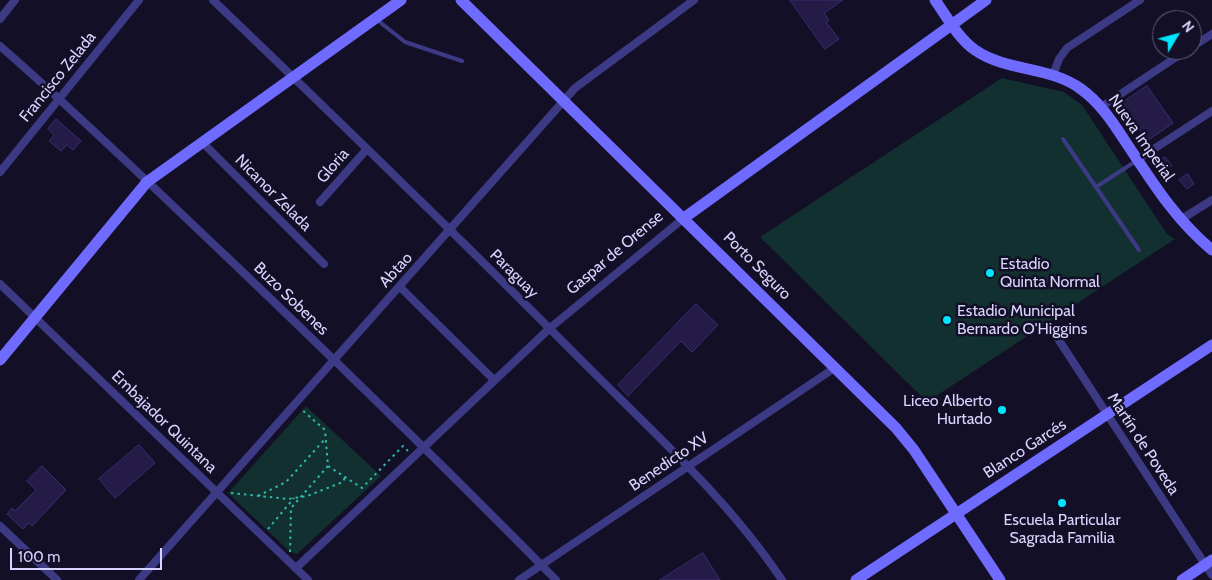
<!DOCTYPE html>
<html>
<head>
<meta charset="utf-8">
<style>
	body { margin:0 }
	#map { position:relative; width:1212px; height:580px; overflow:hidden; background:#130f26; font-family:Cabin,sans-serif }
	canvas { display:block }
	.north { position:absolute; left:1152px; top:10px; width:50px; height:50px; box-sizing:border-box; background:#130f26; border:1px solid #625e7d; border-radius:50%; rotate:53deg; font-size:14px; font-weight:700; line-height:20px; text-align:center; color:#d9d4ff }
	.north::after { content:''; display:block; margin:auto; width:18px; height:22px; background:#00e5ff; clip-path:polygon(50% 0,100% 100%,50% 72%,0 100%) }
	.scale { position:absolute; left:10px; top:548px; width:152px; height:22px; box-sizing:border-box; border:2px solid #d9d4ff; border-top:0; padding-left:6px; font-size:15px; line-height:18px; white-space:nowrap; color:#d9d4ff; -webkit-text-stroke:4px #130f26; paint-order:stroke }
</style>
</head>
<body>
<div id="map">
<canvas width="1212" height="580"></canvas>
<div class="north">N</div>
<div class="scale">100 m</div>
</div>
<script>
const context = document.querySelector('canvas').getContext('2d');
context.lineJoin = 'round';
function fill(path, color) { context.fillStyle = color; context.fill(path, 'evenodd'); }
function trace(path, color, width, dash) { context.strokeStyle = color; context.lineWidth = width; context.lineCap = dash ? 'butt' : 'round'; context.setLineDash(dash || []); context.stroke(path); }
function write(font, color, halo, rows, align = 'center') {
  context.font = font + ' Cabin,sans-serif'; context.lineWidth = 5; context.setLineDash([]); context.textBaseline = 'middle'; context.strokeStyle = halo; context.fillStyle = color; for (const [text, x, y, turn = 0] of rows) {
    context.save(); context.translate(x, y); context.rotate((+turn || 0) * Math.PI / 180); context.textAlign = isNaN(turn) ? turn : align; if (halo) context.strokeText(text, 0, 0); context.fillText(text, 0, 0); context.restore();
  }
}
const green = new Path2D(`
	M1002,78l62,14 18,13 85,129 8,5 -248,163 -167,-165z
	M306,406l75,70 -84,78 -7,-2 -62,-59z`);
const building = new Path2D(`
	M790,0h53l-19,13 5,7 -3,2 13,17 -14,10z
	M1147,86l26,37 -26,18 -25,-38z
	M56,119l25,22 -8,9 -6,-5 -6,6 -12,-10 5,-6 -6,-6z
	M1165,157l7,9 -8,5 -6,-9z
	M1188,174l6,10 -7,5 -8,-9z
	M696,304l22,21 -26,27 -11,-11 -53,55 -10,-11z
	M139,445l16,18 -40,35 -16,-19z
	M42,466l24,24 -34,36 -3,-3 -6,6 -16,-15 5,-6 3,3 21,-21 -9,-9z
	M703,553l17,27h-60z`);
const path = new Path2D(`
	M328,466l34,22 41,-42 5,5
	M231,493l57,6 19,-3 36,-14 2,-5
	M258,496l28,-14 39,-43
	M268,529l26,-31
	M290,552l1,-44 37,-42 -3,-36 -24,-21`);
const lane = new Path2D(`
	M376,19l29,23 57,19
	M1063,139l76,111
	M1096,187l40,-26`);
const street = new Path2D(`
	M213,0c125,120 249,240 371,363 69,69 143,135 198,217
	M0,19l15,-19
	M0,46c78,68 152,140 227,211 111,106 221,213 329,323
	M1192,47l20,-13
	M1053,75l6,-16 8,-11 73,-48
	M1101,107l86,-57
	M202,142l122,122
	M1137,160l75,-49
	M0,172l139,-172
	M320,202l47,-53
	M1180,220l32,-20
	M0,284l308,296
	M400,287l94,93
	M1051,328l161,247
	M0,526l57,54
	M296,568l254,-240 134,-110
	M139,580l436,-492 119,-88
	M519,580l317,-213`);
const secondary = new Path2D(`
	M461,0l435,428 18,22 86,130
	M935,0c12,17 23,38 40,50 32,22 75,16 106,39 21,15 34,37 48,58 25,38 48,74 83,103
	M684,218l302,-218
	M0,360l147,-178 254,-182
	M856,580l356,-235
	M1182,580l30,-20`);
const markers = [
	[990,273,5,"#00e5ff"],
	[947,320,5,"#00e5ff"],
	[1002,410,5,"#00e5ff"],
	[1062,503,5,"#00e5ff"]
];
const streetNames = [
	["Francisco Zelada",58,77,-51],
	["Nueva Imperial",1141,138,55],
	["Gloria",333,166,-49],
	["Nicanor Zelada",273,193,45],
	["Gaspar de Orense",615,253,-40],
	["Porto Seguro",757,266,45],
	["Abtao",396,270,-48],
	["Paraguay",514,274,45],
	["Buzo Sobenes",291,299,44],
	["Embajador Quintana",164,422,44],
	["Martín de Poveda",1143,444,57],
	["Blanco Garcés",1025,449,-33],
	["Benedicto XV",669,462,-34]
];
const poiNames = [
	["Estadio",1000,264],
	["Quinta Normal",1000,282],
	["Estadio Municipal",957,311],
	["Bernardo O'Higgins",957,329],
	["Liceo Alberto",992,401,"right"],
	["Hurtado",992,419,"right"],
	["Escuela Particular",1062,520,"center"],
	["Sagrada Familia",1062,538,"center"]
];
fill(green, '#12302f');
fill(building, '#241b47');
trace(building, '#3b2d73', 1);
trace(path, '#2fb8b0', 2, [2.5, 4]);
trace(lane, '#3d3a85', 4);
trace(street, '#3d3a85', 8);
trace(secondary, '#6f6bff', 11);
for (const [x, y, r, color] of markers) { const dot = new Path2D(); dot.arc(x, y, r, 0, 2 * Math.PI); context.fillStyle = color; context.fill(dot); trace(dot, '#130f26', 2); }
write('16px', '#d9d4ff', '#130f26', streetNames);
write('16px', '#d9d4ff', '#130f26', poiNames, 'left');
</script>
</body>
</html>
